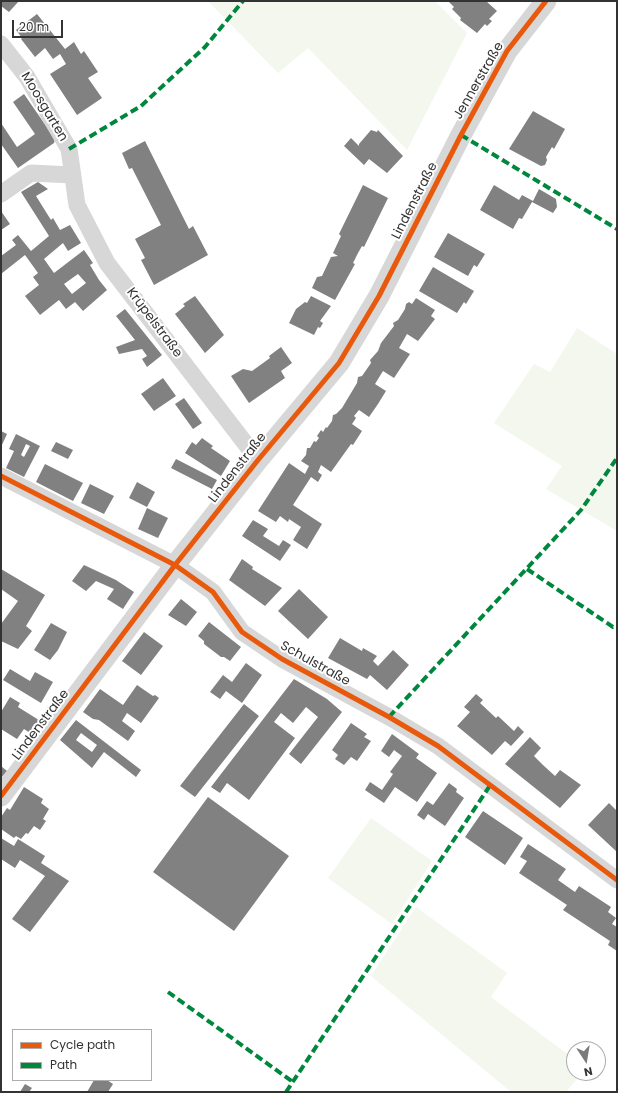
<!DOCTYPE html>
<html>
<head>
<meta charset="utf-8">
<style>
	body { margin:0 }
	#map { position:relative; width:618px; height:1093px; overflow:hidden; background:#fff; font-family:Poppins,sans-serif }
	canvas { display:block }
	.frame { position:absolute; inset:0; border:2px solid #333; pointer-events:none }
	.legend { position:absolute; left:12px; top:1029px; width:140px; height:52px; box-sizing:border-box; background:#fff; border:1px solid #adadad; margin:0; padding:5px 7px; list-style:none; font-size:12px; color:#333 }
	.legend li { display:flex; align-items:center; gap:8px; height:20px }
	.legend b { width:20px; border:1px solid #adadad }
	.north { position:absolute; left:566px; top:1041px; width:40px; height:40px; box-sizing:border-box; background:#fff; border:1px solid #adadad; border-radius:50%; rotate:168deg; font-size:11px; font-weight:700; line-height:16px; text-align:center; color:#333 }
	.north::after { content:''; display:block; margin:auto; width:14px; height:18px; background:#7a7a7a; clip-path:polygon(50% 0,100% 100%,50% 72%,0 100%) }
	.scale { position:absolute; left:12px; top:20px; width:51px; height:18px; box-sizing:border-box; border:2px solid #333; border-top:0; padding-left:5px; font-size:12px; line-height:14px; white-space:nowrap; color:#333; -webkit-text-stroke:3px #fff; paint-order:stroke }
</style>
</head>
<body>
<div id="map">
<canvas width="618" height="1093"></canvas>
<div class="frame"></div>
<ul class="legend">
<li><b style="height:5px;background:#e8590c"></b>Cycle path</li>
<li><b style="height:5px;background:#00873e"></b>Path</li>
</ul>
<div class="north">N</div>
<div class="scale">20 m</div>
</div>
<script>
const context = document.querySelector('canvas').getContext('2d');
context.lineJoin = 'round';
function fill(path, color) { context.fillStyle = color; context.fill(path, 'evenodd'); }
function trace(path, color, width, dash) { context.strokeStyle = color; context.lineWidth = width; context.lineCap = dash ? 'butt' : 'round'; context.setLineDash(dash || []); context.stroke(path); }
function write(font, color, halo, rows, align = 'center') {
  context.font = font + ' Poppins,sans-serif'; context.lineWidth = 4; context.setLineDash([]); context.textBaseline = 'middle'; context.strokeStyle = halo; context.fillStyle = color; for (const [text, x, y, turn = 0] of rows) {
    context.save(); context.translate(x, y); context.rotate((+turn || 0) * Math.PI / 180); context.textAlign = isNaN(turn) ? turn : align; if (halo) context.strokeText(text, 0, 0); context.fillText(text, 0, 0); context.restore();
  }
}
const green = new Path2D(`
	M208,1h227l32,32 -60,117 -99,-102 -30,25z
	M577,328l40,26v177l-71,-42 16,-23 -68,-43 40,-59 16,8z
	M371,818l61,43 -40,63 -64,-46z
	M416,907l91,66 -16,24 83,62v14h8l-16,19h-55l-140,-116z`);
const building = new Path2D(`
	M1,1h18l-10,11 -8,-6z
	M448,1h38l11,10 -8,8 3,2 -5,5 -2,-2 -8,9 -17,-13 1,-2 -9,-9 2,-2z
	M37,14l28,35 9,-7 7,12 3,-3 14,21 -10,6 14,20 -25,17 -27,-41 16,-10 -6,-10 -7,5 -8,-11 -10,9 -14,-18 1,-1 -6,-8z
	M24,94l31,45 -1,4 -36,25 -17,-24v-21l16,24 18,-13 -22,-32z
	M533,111l32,18 -11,20 -2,-2 -6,10 1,3 -2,5 -4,1 -32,-17z
	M371,130l6,2 1,-2 25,26 -16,17 -18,-14 -5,6 -20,-19 7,-8 8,8v-2z
	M145,141l44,88 4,-3 15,29 -54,30 -13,-25 4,-2 -10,-19 26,-14 -29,-57 -3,1 -7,-16z
	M38,182l10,7 -12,7 15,24 2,-2 7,12 10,-5 11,18 -13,8 -5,-8 -19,16 10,14 30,-23 9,13 -3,2 9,15 8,10 -24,21 -8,-9 -9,7 -7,-9 -19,15 -15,-19 14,-11 -6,-8 5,-4 -13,-18 -24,19v-18l15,-11 -4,-5 6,-5 13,16 18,-15 -28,-44zM78,274l8,9 -14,11 -8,-10z
	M363,185l25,13 -24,49 -2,-1 -4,7 -5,10 2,1 -20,36 -23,-12 5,-11 5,-1 9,-19 7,-1 -5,-3 8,-17 -2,-2z
	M494,185l25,15 3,-5 11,6 6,-12 17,10 1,8 -4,6 -21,-11 -10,17 -3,-1 -6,11 -33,-19z
	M1,211l9,13 -9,6z
	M448,233l37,21 -8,13 -3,-2 -6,11 -34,-19z
	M433,267l41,24 -8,13 -2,-2 -7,11 -38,-22z
	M195,296l29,39 -19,18 -30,-39 10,-8 -2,-2z
	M311,296l20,10 -11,15 3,2 -3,5 -2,-1 -4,8 -25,-12 7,-14 9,-7 2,1z
	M416,298l19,12 -4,6 4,3 -17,22 -11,-7 -8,14 11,6 -16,24 -11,-7 -8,13 11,7 -8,13 -9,13 -10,-7 -5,6 2,2 -4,6 10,7 -9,14 -2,-1 -20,28 -10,-7 -3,7 4,3 -4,7 -7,-5 -18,28 29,19 -15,25 -14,-9 8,-13 -12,-8 -1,3 -8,-6 -4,6 -18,-11 31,-48 16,11 4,-8 -8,-5 5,-6 1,-7h3l4,-7 2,1 3,-4 -2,-2 4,-6 2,2 3,-5 1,1 5,-7 1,-6 3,-1 6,-6 15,-25 1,-6 4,-1 9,-13 -1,-3 8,-9 3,-8 13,-17 -1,-3 5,-3 7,-11 1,-5 3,-2 3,2z
	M125,309l37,46 -15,12 -5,-8 5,-3 -5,-7 -23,5 -3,-7 19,-7 -19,-24z
	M281,347l11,16 -11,8 4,7 -36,25 -18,-27 12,-7 9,2 18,-13 -1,-2z
	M163,378l13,18 -22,15 -13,-17z
	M184,398l18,25 -9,6 -18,-25z
	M1,431l6,3 -6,13z
	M16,434l24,12 -16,31 -18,-9 8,-17 -5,-2zM26,444l4,2 -6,11 -3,-2z
	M202,438l11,8 -2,2 19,13 -9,15 -36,-23 7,-11 4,3z
	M56,442l17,8 -5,9 -17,-8z
	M176,459l41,21 -5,9 -41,-21z
	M45,464l38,19 -10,18 -37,-19z
	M137,482l18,10 -8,15 -18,-9z
	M90,484l24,12 -10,18 -23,-11z
	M147,508l21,10 -10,20 -20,-9z
	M253,520l15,9 -5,7 16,10 4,-6 8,5 -11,16 -38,-25z
	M242,559l11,8 -1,2 30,19 -17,18 -36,-26z
	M84,565l32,15 18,12 -11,17 -16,-10 7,-10 -18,-8 -10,10 -14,-10z
	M1,569l44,26 -19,31 6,5 -14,18 -17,-8v-17l17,-23 -17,-12z
	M299,589l29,28 -20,22 -30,-28z
	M181,599l16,13 -11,14 -18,-11z
	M209,622l32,25 -11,14 -6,-4h-3l-17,-13v-3l-6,-5z
	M51,623l16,9 -9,18 -8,10 -16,-10z
	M144,632l19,14 -22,29 -19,-14z
	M340,638l22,13 1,-3 14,8 -4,5 5,5 15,-16 16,15 -22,25 -17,-15 -3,4 -39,-21z
	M246,663l16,12 -20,28 -16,-12 -6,8 -10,-7 13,-17 9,7z
	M10,669l20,12 5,-9 18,10 -12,21 -38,-23z
	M294,679l33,20 15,13 -41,52 -12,-10 29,-37 -12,-10 -13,16 -12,-10 -7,9 21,16 -46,62 -22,-17 -7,10 -9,-6z
	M137,685l16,11 2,-1 4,3 -18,25 -14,-10 -5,8 13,10 -7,10 -29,-21 -6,-1 -10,-7 17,-23 23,16z
	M476,694l7,6 -3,3 16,15 2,-2 16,15 4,-5 6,6 -13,14 -6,-5 -13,14 -35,-29 13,-14 -6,-5z
	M10,697l10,6 -2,4 24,15 -9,13 -9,-6 -7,10 -16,-10v-17z
	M244,704l15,12 -64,81 -15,-11z
	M76,720l65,50 -5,7 -32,-25 -12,16 -32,-28zM81,733l16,12 -5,7 -16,-12z
	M351,723l16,11 -3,3 7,4 -14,20 -6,-4 -7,8 -9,-6 3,-4 -6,-5z
	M392,734l27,20 -3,4 21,15 -20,29 -22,-15 -11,16 -19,-13 5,-8 12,8 11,-16 -3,-2 12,-16 -8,-6 -5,7 -8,-6z
	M530,737l11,11 -7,8 9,9 12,11 5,-6 21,15 -21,23 -55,-44z
	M1,766l6,5 -6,7z
	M449,783l8,6 -1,3 8,6 -19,28 -17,-12 -4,6 -7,-5 10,-14 6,4z
	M24,787l19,12 -2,4 8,6 -6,10 3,2 -6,9 -6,-4 -6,8 -2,-1 -5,6 -5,-3 -2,2 -13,-9v-12l6,-9 3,2z
	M208,797l81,59 -55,75 -81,-59z
	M609,803l8,8v41l-29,-27z
	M483,811l40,27 -18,27 -40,-28z
	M1,838l13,8 4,-7 27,17 -4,7 28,18 -39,51 -18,-13 33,-43 -25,-16 -5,8 -14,-9z
	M528,844l38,25 -8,11 17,12 4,-6 32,21 -3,5 8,6 -4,6 5,3v24l-9,-6 2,-4 -47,-31 4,-5 -48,-32 8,-12 -7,-4z
	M94,1080h13l6,4 -5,8h-21z
	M25,1084l7,4 -3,4h-9z`);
const minor = new Path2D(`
	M1,44l26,33 42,72 8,56 30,58 151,197
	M1,194l30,-21 41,2
	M1,476l174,89 38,27 29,40 40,27 107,58 49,29 179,134`);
const tertiary = new Path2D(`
	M1,796l174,-231 83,-105 81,-97 40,-67 82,-161 46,-84 39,-50`);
const quiet = new Path2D(`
	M461,135l156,94
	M69,149l72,-43 64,-59 38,-46
	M527,569l86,58 4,-1
	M389,717l192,-207 36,-52
	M168,992l125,90
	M286,1092l205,-308`);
const cycleway = new Path2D(`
	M1,476l174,89 38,27 29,40 40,27 107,58 49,29 179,134
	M1,796l174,-231 83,-105 81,-97 40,-67 82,-161 46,-84 39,-50`);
const streetNames = [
	["Jennerstraße",479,81,-60],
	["Moosgarten",44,107,59],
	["Lindenstraße",415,201,-63],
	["Krüpelstraße",154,323,53],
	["Lindenstraße",238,468,-52],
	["Schulstraße",315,664,29],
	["Lindenstraße",41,725,-53]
];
fill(green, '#f3f7ee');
fill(building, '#818181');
trace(minor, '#d7d7d7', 17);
trace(tertiary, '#d7d7d7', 21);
trace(quiet, '#00873e', 4, [8, 4]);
trace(cycleway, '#e8590c', 5);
write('13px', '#333', '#fff', streetNames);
</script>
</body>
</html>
